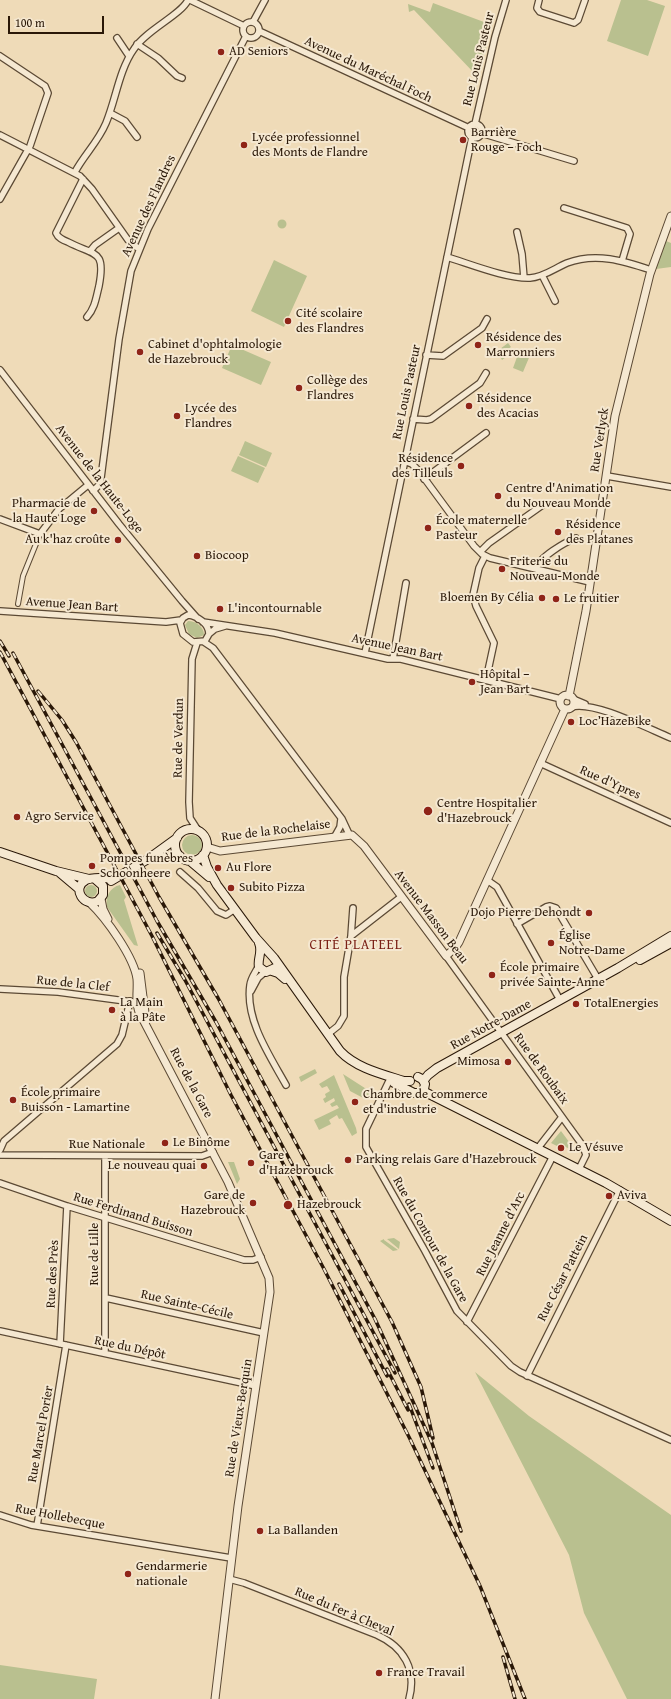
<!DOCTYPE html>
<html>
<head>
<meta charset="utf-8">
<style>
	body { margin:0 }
	#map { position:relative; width:671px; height:1699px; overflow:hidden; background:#efdbb8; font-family:"Gentium Book Plus",serif }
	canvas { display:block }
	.scale { position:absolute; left:8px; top:16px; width:96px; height:18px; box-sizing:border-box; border:2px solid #2a1808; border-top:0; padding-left:5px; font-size:12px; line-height:14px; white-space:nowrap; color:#2a1808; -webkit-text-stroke:3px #f5e8d1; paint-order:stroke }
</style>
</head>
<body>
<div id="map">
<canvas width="671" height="1699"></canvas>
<div class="scale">100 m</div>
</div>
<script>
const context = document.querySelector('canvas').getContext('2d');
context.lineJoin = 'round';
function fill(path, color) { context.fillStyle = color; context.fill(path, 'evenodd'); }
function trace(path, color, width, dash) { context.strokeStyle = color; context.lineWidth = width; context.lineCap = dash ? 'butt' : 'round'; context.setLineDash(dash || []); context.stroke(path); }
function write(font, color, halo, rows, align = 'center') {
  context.font = font + ' "Gentium Book Plus",serif'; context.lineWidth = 4; context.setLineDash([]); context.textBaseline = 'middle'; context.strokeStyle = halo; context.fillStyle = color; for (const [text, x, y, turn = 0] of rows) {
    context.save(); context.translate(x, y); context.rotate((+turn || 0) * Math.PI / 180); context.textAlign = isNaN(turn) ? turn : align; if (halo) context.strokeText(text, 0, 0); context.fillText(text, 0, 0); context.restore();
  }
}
const green = new Path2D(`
	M621,0h26l18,6 -17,50 -41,-15z
	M433,3l59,22 -13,49h-4l-61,-64 -5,2 -1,-8 22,8z
	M277.5 224a4.5 4.5 0 1 1 9 0a4.5 4.5 0 1 1-9 0Z
	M666,241l5,2v24l-15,2z
	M274,260l33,16 -23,51 -33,-16z
	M508,343l3,4 -12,8 -3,-3z
	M232,345l39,17 -10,23 -39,-17z
	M511,348l3,3 -12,9 -2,-4z
	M520,349l11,4 -8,19 -10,-4z
	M245,441l27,12 -6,14 -27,-12z
	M238,456l27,12 -7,15 -27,-12z
	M188,621c8,0 16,6 16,14l-7,3 -8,-4 -4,-9z
	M182 845a10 10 0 1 1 20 0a10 10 0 1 1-20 0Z
	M120,885l6,12 -2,3 14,46 -4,-1 -27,-38c-2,-10 3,-20 13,-22z
	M85 891a6 6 0 1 1 12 0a6 6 0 1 1-12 0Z
	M315,1069l2,4 -16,9 -2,-5z
	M343,1074l28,18 -4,8 -17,-9z
	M334,1075l22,53 1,5 -5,3 -10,-18 -3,1 -2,-4 -8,5 2,4 -12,6 -5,-10 25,-12 -2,-3 -5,2 -2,-3 5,-3 -1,-3 -9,5 -2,-4 3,-2 -1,-3 5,-3 -3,-5 -5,2 -3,-4z
	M561,1131l14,19h6v2l-2,1 -20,-9 -2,2 -6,-3z
	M228,1162h6l6,17 -3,5z
	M394,1238l6,4 -1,7 -12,-10z
	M384,1239v1l14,10 -5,1 -13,-10z
	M475,1372l54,44 142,99v184h-44l-43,-86 -15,-58z
	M0,1665l97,14 -3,20h-94z`);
const pedestrian = new Path2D(`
	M18,604l5,-28 17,-42`);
const minor = new Path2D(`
	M190,0l54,26
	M539,0l-2,8 3,4 34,11 4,-3 7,-20
	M253,22l12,-22
	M243 30a8 8 0 1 1 16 0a8 8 0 1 1-16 0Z
	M259,31l210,97
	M117,38l12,18
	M137,44l21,14 19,18 5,2
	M0,56l45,30 3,7 -18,53 -30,53
	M110,113l15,8 12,16
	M475,124l20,-87 11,-37
	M468 131a7 7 0 1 1 14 0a7 7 0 1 1-14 0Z
	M481,133l93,28
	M0,135l80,41 12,13 36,51 11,9
	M75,172c9,-17 23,-30 31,-49 10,-24 13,-53 28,-74 12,-19 47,-34 54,-49
	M83,179l-27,54c2,5 7,7 12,9 27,14 38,7 31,44 -3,12 -4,22 -12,31
	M564,208l63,20 3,6 -8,27
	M517,232l5,22 2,24
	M90,251l5,-6 24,-17
	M447,257c23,7 60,22 83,21 14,-1 25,-10 37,-15 29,-11 57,-2 84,7
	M542,275l13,26
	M426,355l17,1 39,-28 5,-9
	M0,370l119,154 63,77 16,18
	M413,419l14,1 4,-1 49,-36 6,-10
	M404,461l8,3 7,7 55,75 8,8 8,4 100,24
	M607,476l64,11
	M424,479l62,-46
	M93,491l6,-6 2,-7 18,-139 12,-68 17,-42 98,-193
	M0,519l40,15 19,-25 29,-24
	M480,552l9,-9 55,-39
	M485,556l-6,12 -6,27 3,11 18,37 -8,37
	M536,569c2,-11 29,-27 40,-31
	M0,611l166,11 15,-2
	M188,615c10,1 21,9 21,19l-4,7 -12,1 -10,-8 -3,-11 3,-5z
	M203,622l72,11 113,26h13l160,40
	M209,634l6,-5 10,-3
	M204,642l9,6 129,171 7,15
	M197,643l-5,16 -3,143 1,16 9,14
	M365,653l107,-516
	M393,659l13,-76
	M573,699l12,5
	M571,707c22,-7 78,22 100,31
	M540,763l131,60
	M335,836l5,-9 1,-8
	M180,872l18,16 19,23 9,4 9,-6
	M487,880l10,7 63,113
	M517,924l29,-17 4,-1 6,2 42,71
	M351,936l2,-28
	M446,956l137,190 3,9 -7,14
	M259,965c-3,7 -8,12 -9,20 -5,35 20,71 36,100
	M0,989l58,3 75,10
	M251,991l7,-13 7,-6
	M328,1034l10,-8 6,-10v-39l7,-41 50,-39
	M389,1081l-23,48v18l59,104 32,60 54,55 9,6 151,68
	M538,1148l24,-31
	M0,1150l4,-9 113,-97 5,-9 8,-34
	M0,1155l202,1 11,-4
	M0,1183l67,23 177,54h9l8,-3
	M106,1298l158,35
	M467,1322l86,-166
	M0,1331l256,55
	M60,1344l7,-138
	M105,1353v-197
	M527,1376l93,-186
	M0,1515l31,10 200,33
	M37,1526l29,-181
	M229,1579l15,4 133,52c27,12 40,35 32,64`);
const tertiary = new Path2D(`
	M560 702a7 7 0 1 1 14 0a7 7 0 1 1-14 0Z
	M569,696l17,-85 29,-195 35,-142 21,-58
	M207,847l13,4 132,-16 12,11 82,110 9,-8 4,-6 106,-233
	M101,899l2,10 5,10
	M90,903c16,15 44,54 47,76 1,12 -2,22 2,33l89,170 41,96 1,14 -32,214 -23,193
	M140,973l6,48`);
const secondary = new Path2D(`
	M175 845a16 16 0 1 1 32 0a16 16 0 1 1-32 0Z
	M0,852l56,19 33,8
	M203,855l4,12 10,18 39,53 18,20 66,93c16,17 42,23 64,30h6
	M153,858l27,-2
	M190,861l19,16
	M60,873l19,16
	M95,879l8,7v9l-5,6c-14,7 -27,-13 -12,-21 7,-4 20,-1 29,-2
	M111,881l37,-22 29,-21
	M259,943c4,9 -2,16 0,24l7,5 9,-4
	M640,960l31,-17
	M272,971l6,2 7,6
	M424,1080l4,-5 9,-7 181,-100 53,-32
	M394,1083l20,10h6l4,-4 1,-5 -3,-5 -4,-2
	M423,1091l183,92 65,38`);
const rail = new Path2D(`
	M0,641l9,15
	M0,652l152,284 79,159 93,174 86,170 70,147 45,113
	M13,653l144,268 59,101 159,297 57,124 29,88
	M38,691l24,29 14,22 83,155 59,101 174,324 29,65 12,51
	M157,933l28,47 210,393
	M339,1284l48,92
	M387,1369l21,41
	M409,1404l24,64
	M503,1657l12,42`);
const markers = [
	[221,52,4,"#8f2418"],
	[463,140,4,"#8f2418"],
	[244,145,4,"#8f2418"],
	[288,321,4,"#8f2418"],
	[478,345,4,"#8f2418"],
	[140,352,4,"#8f2418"],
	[299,388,4,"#8f2418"],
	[469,406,4,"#8f2418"],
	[177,416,4,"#8f2418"],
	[461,466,4,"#8f2418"],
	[498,496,4,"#8f2418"],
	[94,511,4,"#8f2418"],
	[428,528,4,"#8f2418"],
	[558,532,4,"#8f2418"],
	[118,540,4,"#8f2418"],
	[197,556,4,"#8f2418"],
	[502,569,4,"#8f2418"],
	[542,598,4,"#8f2418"],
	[556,599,4,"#8f2418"],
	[220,609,4,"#8f2418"],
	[472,682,4,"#8f2418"],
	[571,722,4,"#8f2418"],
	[428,811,5,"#8f2418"],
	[17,817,4,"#8f2418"],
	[92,866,4,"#8f2418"],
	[218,868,4,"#8f2418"],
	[231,888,4,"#8f2418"],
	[589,913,4,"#8f2418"],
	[551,943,4,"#8f2418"],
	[492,975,4,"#8f2418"],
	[576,1004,4,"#8f2418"],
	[112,1010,4,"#8f2418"],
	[508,1062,4,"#8f2418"],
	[13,1100,4,"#8f2418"],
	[355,1102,4,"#8f2418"],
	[165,1143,4,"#8f2418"],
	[561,1148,4,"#8f2418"],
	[348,1160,4,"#8f2418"],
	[251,1163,4,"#8f2418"],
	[204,1166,4,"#8f2418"],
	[609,1196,4,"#8f2418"],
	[253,1203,4,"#8f2418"],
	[288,1205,5,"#8f2418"],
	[260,1531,4,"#8f2418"],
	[128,1574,4,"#8f2418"],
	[379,1673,4,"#8f2418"]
];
const poiNames = [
	["AD Seniors",229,52],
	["Barrière",471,133],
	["Rouge – Foch",471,148],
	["Lycée professionnel",252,138],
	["des Monts de Flandre",252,153],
	["Cité scolaire",296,314],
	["des Flandres",296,329],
	["Résidence des",486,338],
	["Marronniers",486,353],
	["Cabinet d'ophtalmologie",148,345],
	["de Hazebrouck",148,360],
	["Collège des",307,381],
	["Flandres",307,396],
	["Résidence",477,399],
	["des Acacias",477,414],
	["Lycée des",185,409],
	["Flandres",185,424],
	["Résidence",453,459,"right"],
	["des Tilleuls",453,474,"right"],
	["Centre d'Animation",506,489],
	["du Nouveau Monde",506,504],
	["Pharmacie de",86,504,"right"],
	["la Haute Loge",86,519,"right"],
	["École maternelle",436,521],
	["Pasteur",436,536],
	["Résidence",566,525],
	["des Platanes",566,540],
	["Au k'haz croûte",110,540,"right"],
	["Biocoop",205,556],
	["Friterie du",510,562],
	["Nouveau-Monde",510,577],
	["Bloemen By Célia",534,598,"right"],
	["Le fruitier",564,599],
	["L'incontournable",228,609],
	["Hôpital –",480,675],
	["Jean Bart",480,690],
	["Loc’HazeBike",579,722],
	["Centre Hospitalier",437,804],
	["d'Hazebrouck",437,819],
	["Agro Service",25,817],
	["Pompes funèbres",100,859],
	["Schoonheere",100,874],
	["Au Flore",226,868],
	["Subito Pizza",239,888],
	["Dojo Pierre Dehondt",581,913,"right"],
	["Église",559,936],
	["Notre-Dame",559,951],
	["École primaire",500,968],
	["privée Sainte-Anne",500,983],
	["La Main",120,1003],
	["à la Pâte",120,1018],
	["TotalEnergies",584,1004],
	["Mimosa",500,1062,"right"],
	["École primaire",21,1093],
	["Buisson - Lamartine",21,1108],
	["Chambre de commerce",363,1095],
	["et d'industrie",363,1110],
	["Le Binôme",173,1143],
	["Le Vésuve",569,1148],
	["Gare",259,1156],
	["d'Hazebrouck",259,1171],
	["Parking relais Gare d'Hazebrouck",356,1160],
	["Le nouveau quai",196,1166,"right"],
	["Gare de",245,1196,"right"],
	["Hazebrouck",245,1211,"right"],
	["Aviva",617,1196],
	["Hazebrouck",297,1205],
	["La Ballanden",268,1531],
	["Gendarmerie",136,1567],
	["nationale",136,1582],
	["France Travail",387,1673]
];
const streetNames = [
	["Rue Louis Pasteur",479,59,-76],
	["Avenue du Maréchal Foch",368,70,25],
	["Avenue des Flandres",149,206,-65],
	["Rue Louis Pasteur",407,392,-78],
	["Rue Verlyck",600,440,-81],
	["Avenue de la Haute-Loge",99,479,52],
	["Avenue Jean Bart",72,605,4],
	["Avenue Jean Bart",397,648,12],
	["Rue de Verdun",179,738,-89],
	["Rue d'Ypres",610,783,24],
	["Rue de la Rochelaise",276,831,-7],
	["Avenue Masson Beau",431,917,53],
	["Rue de la Clef",73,984,6],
	["Rue Notre-Dame",491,1025,-29],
	["Rue de Roubaix",541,1069,54],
	["Rue de la Gare",191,1083,62],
	["Rue Nationale",107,1145],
	["Rue Ferdinand Buisson",133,1215,17],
	["Rue Jeanne d'Arc",501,1234,-63],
	["Rue du Contour de la Gare",430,1240,61],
	["Rue de Lille",95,1254,-90],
	["Rue des Près",53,1274,-87],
	["Rue César Pattein",563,1278,-63],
	["Rue Sainte-Cécile",187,1305,13],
	["Rue du Dépôt",130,1348,12],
	["Rue de Vieux-Berquin",239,1418,-81],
	["Rue Marcel Porier",41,1434,-80],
	["Rue Hollebecque",60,1517,11],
	["Rue du Fer à Cheval",344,1612,23]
];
const neighbourhoodNames = [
	["CITÉ PLATEEL",356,945]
];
fill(green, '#b9c08f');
trace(pedestrian, '#5b4934', 6);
trace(minor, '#5b4934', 8);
trace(tertiary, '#5b4934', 9);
trace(secondary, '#2a1808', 10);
trace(pedestrian, '#f5e8d1', 4);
trace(minor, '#f5e8d1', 5.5);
trace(tertiary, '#f5e8d1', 7);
trace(secondary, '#f5e8d1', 8);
trace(rail, '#2a1808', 3.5);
trace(rail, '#f5e8d1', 2, [6]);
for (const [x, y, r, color] of markers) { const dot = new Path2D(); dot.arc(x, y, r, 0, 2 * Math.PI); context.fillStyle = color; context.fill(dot); trace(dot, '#f5e8d1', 1.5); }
write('13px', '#2a1808', '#f5e8d1', poiNames, 'left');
write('13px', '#2a1808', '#f5e8d1', streetNames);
context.letterSpacing = '1px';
write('14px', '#7a1f14', '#f5e8d1', neighbourhoodNames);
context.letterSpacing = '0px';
</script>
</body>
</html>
